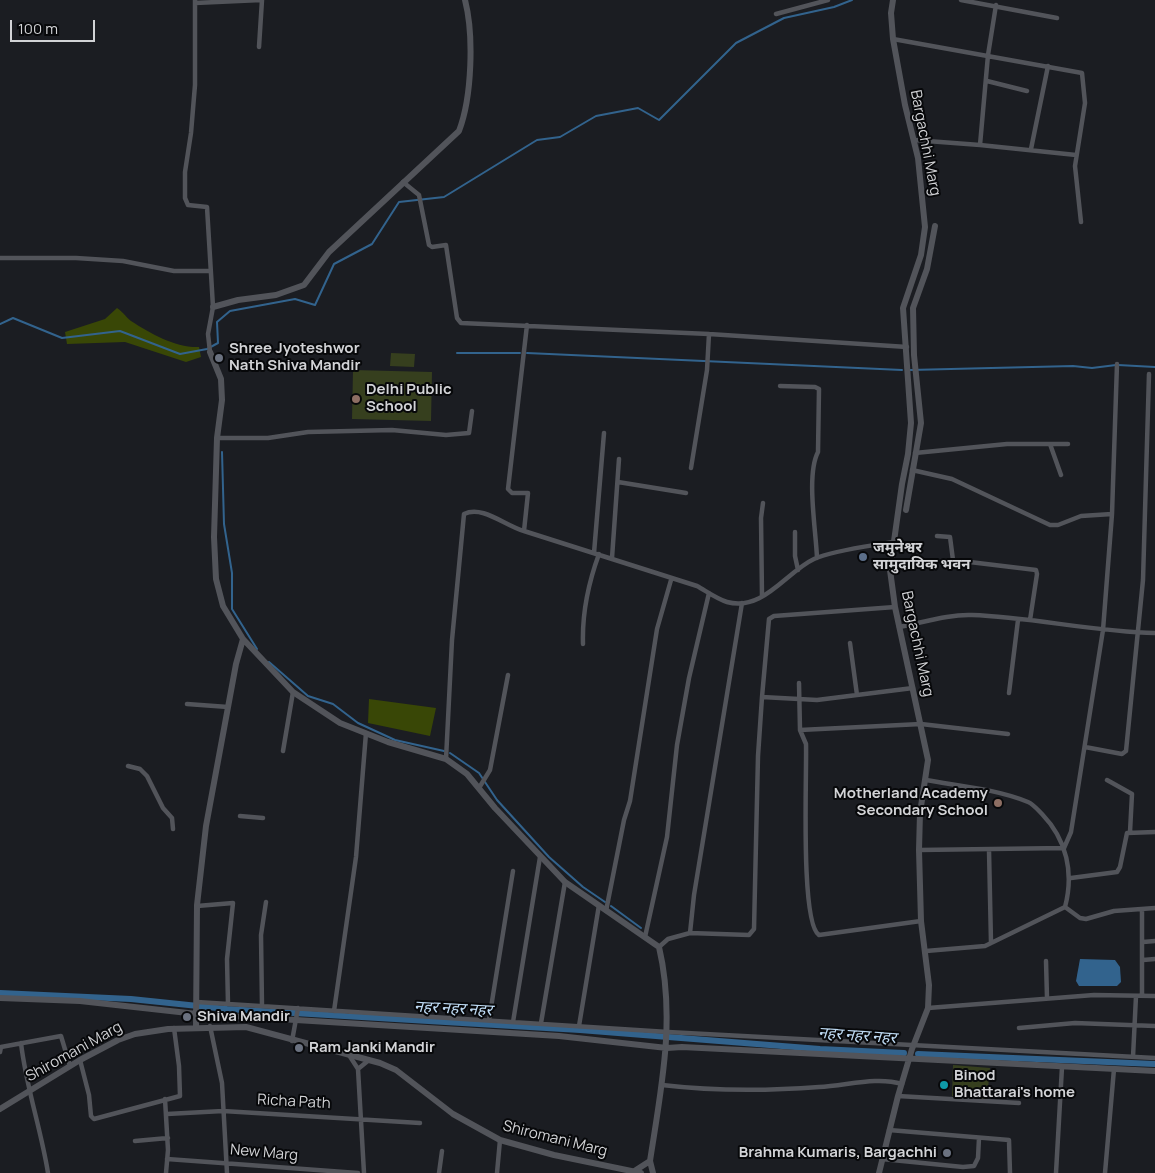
<!DOCTYPE html>
<html>
<head>
<meta charset="utf-8">
<style>
	body { margin:0 }
	#map { position:relative; width:1155px; height:1173px; overflow:hidden; background:#1b1d22; font-family:Manrope,sans-serif }
	canvas { display:block }
	.scale { position:absolute; left:10px; top:20px; width:85px; height:22px; box-sizing:border-box; border:2px solid #d2d3d6; border-top:0; padding-left:6px; font-size:15px; line-height:18px; white-space:nowrap; color:#d2d3d6; -webkit-text-stroke:4px #07080a; paint-order:stroke }
</style>
</head>
<body>
<div id="map">
<canvas width="1155" height="1173"></canvas>
<div class="scale">100 m</div>
</div>
<script>
const context = document.querySelector('canvas').getContext('2d');
context.lineJoin = 'round';
function fill(path, color) { context.fillStyle = color; context.fill(path, 'evenodd'); }
function trace(path, color, width, dash) { context.strokeStyle = color; context.lineWidth = width; context.lineCap = dash ? 'butt' : 'round'; context.setLineDash(dash || []); context.stroke(path); }
function write(font, color, halo, rows, align = 'center') {
  context.font = font + ' Manrope,"Noto Sans Devanagari",sans-serif'; context.lineWidth = 4; context.setLineDash([]); context.textBaseline = 'middle'; context.strokeStyle = halo; context.fillStyle = color; for (const [text, x, y, turn = 0] of rows) {
    context.save(); context.translate(x, y); context.rotate((+turn || 0) * Math.PI / 180); context.textAlign = isNaN(turn) ? turn : align; if (halo) context.strokeText(text, 0, 0); context.fillText(text, 0, 0); context.restore();
  }
}
const green = new Path2D(`
	M391,353l24,1 -1,13 -24,-1z
	M353,370l79,2 -1,49 -79,-2z
	M953,1065l37,3 -3,31 -35,-3z`);
const forest = new Path2D(`
	M117,308c7,5 10,10 14,13 20,13 45,27 68,26l2,10 -15,5 -61,-20 -58,2 -2,-12 40,-13z
	M369,699l67,9 -6,28 -62,-13z`);
const water = new Path2D(`
	M1080,959l35,1 5,7 1,15 -4,4h-38l-3,-5z`);
const stream = new Path2D(`
	M0,324l13,-6 49,20 58,-7 60,23 27,-5 11,-6 -1,-21 13,-11 65,-12 20,6 19,-41 38,-20 27,-42 45,-5 93,-57 23,-3 36,-21 42,-8 21,12 77,-77 48,-25 50,-11 18,-7
	M457,353h63
	M527,353l375,17
	M1118,365l37,2
	M910,370l163,-4 19,2 24,-3
	M222,452l2,72 8,49v36l25,40
	M269,662l39,34 25,8 25,19 37,17 49,11
	M450,753l29,20 18,27 52,57 34,30 22,15
	M611,906l30,22`);
const canal = new Path2D(`
	M0,993l131,6 96,10 353,21 240,19 84,4
	M918,1054l237,10`);
const street = new Path2D(`
	M195,0v85l-4,48 -6,39v26l3,7 19,2 6,100 -5,27 2,18
	M961,0l96,18
	M195,3l66,-3
	M776,14l52,-14
	M893,39l189,34 3,30 -10,63 6,56
	M259,47l3,-47
	M987,81l40,10
	M914,140l66,5 96,10
	M980,145l8,-90 8,-50
	M1031,149l17,-83
	M403,182l16,13 10,50 3,2 14,-2 11,73 4,5 248,11 198,13
	M0,258h76l47,3 51,10h36
	M527,325l-19,164 4,4h16l-4,38 173,55c9,5 20,13 30,16 36,10 59,-30 87,-43 20,-9 57,-13 79,-17
	M780,386l35,1 4,2 -1,63c-12,23 -2,78 -1,106
	M217,438h51l40,-6 84,-2 54,5 23,-2 3,-22
	M1050,444l11,31
	M915,453l92,-9h61
	M691,468l16,-98 2,-36
	M912,470l40,9 98,46h8l23,-9 31,-2
	M618,482l68,11
	M795,532v24l3,14
	M937,536l13,1 3,23 83,10 1,4 -7,46
	M594,553l10,-120
	M612,558l7,-99
	M762,596l-1,-78 2,-15
	M899,627c23,-4 49,-13 73,-12 61,2 121,17 183,18
	M850,643l7,52
	M583,644c-1,-32 5,-60 16,-90
	M799,683l1,47 6,14c1,28 -6,179 13,191l102,-14
	M1009,693l9,-73
	M762,697l7,-78 5,-3 121,-9
	M187,704l41,3
	M800,730l121,-6 87,10
	M1085,747l37,7 4,-3 17,-171 6,-206
	M283,751l10,-59
	M446,759l6,-119 12,-126c19,-9 41,12 60,17
	M128,766l12,3 7,7 16,32 9,10 1,11
	M1107,780l25,14 -2,38
	M479,788l11,-18 18,-95
	M240,816l23,2
	M919,850l145,-2 7,-16 32,-202 9,-116 5,-150
	M989,850l2,93
	M1071,878l46,-6 3,-5 7,-34 28,-1
	M197,906l36,-3 -6,56 1,45
	M1065,907l15,11 6,1 28,-8 41,-3
	M1142,910v86
	M606,911l18,-91 6,-19 27,-172 14,-49
	M690,933l59,2 5,-6 4,-173 4,-59 55,3 96,-12
	M645,937l22,-100 10,-92 12,-67 20,-85
	M1143,942l12,-1
	M659,947l9,-8 22,-6 4,-38 48,-292
	M926,951l59,-5 80,-39c9,-34 2,-67 -23,-93 -4,-4 -9,-10 -14,-12 -32,-13 -69,-16 -102,-22
	M1143,960l12,-1
	M1046,961l1,37
	M197,1002l471,30 487,26
	M262,1006l-1,-71 5,-33
	M928,1008l166,-13 61,1
	M334,1011l22,-154 10,-124
	M489,1020l24,-149
	M513,1022l27,-165
	M541,1023l24,-141
	M210,1026l12,57 5,90
	M579,1026l20,-121
	M1019,1028l56,-5 80,3
	M292,1041l6,-33
	M21,1043c5,44 20,86 27,130
	M0,1052l1,-5 60,-11 9,30
	M349,1055l9,14
	M1133,1057l3,-61
	M80,1060l9,35 2,21 3,3 86,-23 -1,-30 -5,-38
	M662,1085c51,6 105,6 157,2 27,-1 57,-11 83,-3
	M898,1096l121,7
	M165,1099l3,51 -2,23
	M167,1114l56,-3 197,12
	M889,1130l120,10 1,33
	M135,1141l33,-3
	M167,1159l191,14
	M882,1159l81,8 11,-1 4,-8 1,-20
	M364,1173l-6,-104 11,-9
	M439,1173l3,-22
	M497,1173l3,-33
	M1056,1173l6,-106
	M1105,1173l9,-104`);
const secondary = new Path2D(`
	M213,307l25,-7 38,-5 28,-10 25,-33 130,-121c13,-34 15,-96 6,-131
	M210,352l11,27 1,21 -5,38 -3,99 2,42 7,27 20,33 50,53 47,31 48,19 58,17 21,15 28,34 70,74 94,65c17,72 2,142 -9,214l3,12
	M906,510l15,-87 -7,-68 -1,-47 14,-39 8,-43
	M0,998l80,3 117,13 362,22 108,12 15,-1 473,24
	M196,1027l1,-122 9,-79 30,-162 7,-25
	M0,1109l80,-49 38,-20 17,-6 33,-5 78,-2 134,36 16,7 57,44 47,26 54,15 87,18
	M636,1170l14,-9
	M879,1173l19,-77 14,-47 16,-41 1,-23 -8,-64 -2,-71 1,-37 8,-53 -33,-153 -5,-37 12,-86 6,-30 3,-31 -8,-115 18,-53 4,-28 -7,-69 -13,-53 -12,-66 -2,-26 2,-13`);
const markers = [
	[219,358,5,"#6b7280"],
	[356,399,5,"#8d6e63"],
	[863,557,5,"#5c6f8a"],
	[998,803,5,"#8d6e63"],
	[187,1017,5,"#6b7280"],
	[299,1048,5,"#6b7280"],
	[944,1085,5,"#0f9aa8"],
	[947,1153,5,"#6b7280"]
];
const streetNames = [
	["Bargachhi Marg",925,143,79],
	["Bargachhi Marg",917,644,78],
	["Shiromani Marg",74,1052,-29],
	["Richa Path",294,1102,3],
	["Shiromani Marg",555,1139,14],
	["New Marg",264,1153,5]
];
const poiNames = [
	["Shree Jyoteshwor",229,349],
	["Nath Shiva Mandir",229,366],
	["Delhi Public",366,390],
	["School",366,407],
	["जमुनेश्वर",873,548],
	["सामुदायिक भवन",873,565],
	["Motherland Academy",988,794,"right"],
	["Secondary School",988,811,"right"],
	["Shiva Mandir",197,1017],
	["Ram Janki Mandir",309,1048],
	["Binod",954,1076],
	["Bhattarai's home",954,1093],
	["Brahma Kumaris, Bargachhi",937,1153,"right"]
];
const waterNames = [
	["नहर नहर नहर",453,1009,3],
	["नहर नहर नहर",857,1036,4]
];
fill(green, '#363f1e');
fill(forest, '#394706');
fill(water, '#32638d');
trace(stream, '#32638d', 2);
trace(canal, '#32638d', 6);
trace(street, '#52545a', 4.5);
trace(secondary, '#52545a', 6);
for (const [x, y, r, color] of markers) { const dot = new Path2D(); dot.arc(x, y, r, 0, 2 * Math.PI); context.fillStyle = color; context.fill(dot); trace(dot, '#07080a', 2); }
write('15px', '#d2d3d6', '#07080a', streetNames);
write('bold 15px', '#d2d3d6', '#07080a', poiNames, 'left');
write('italic 16px', '#bedaf3', '#07080a', waterNames);
</script>
</body>
</html>
